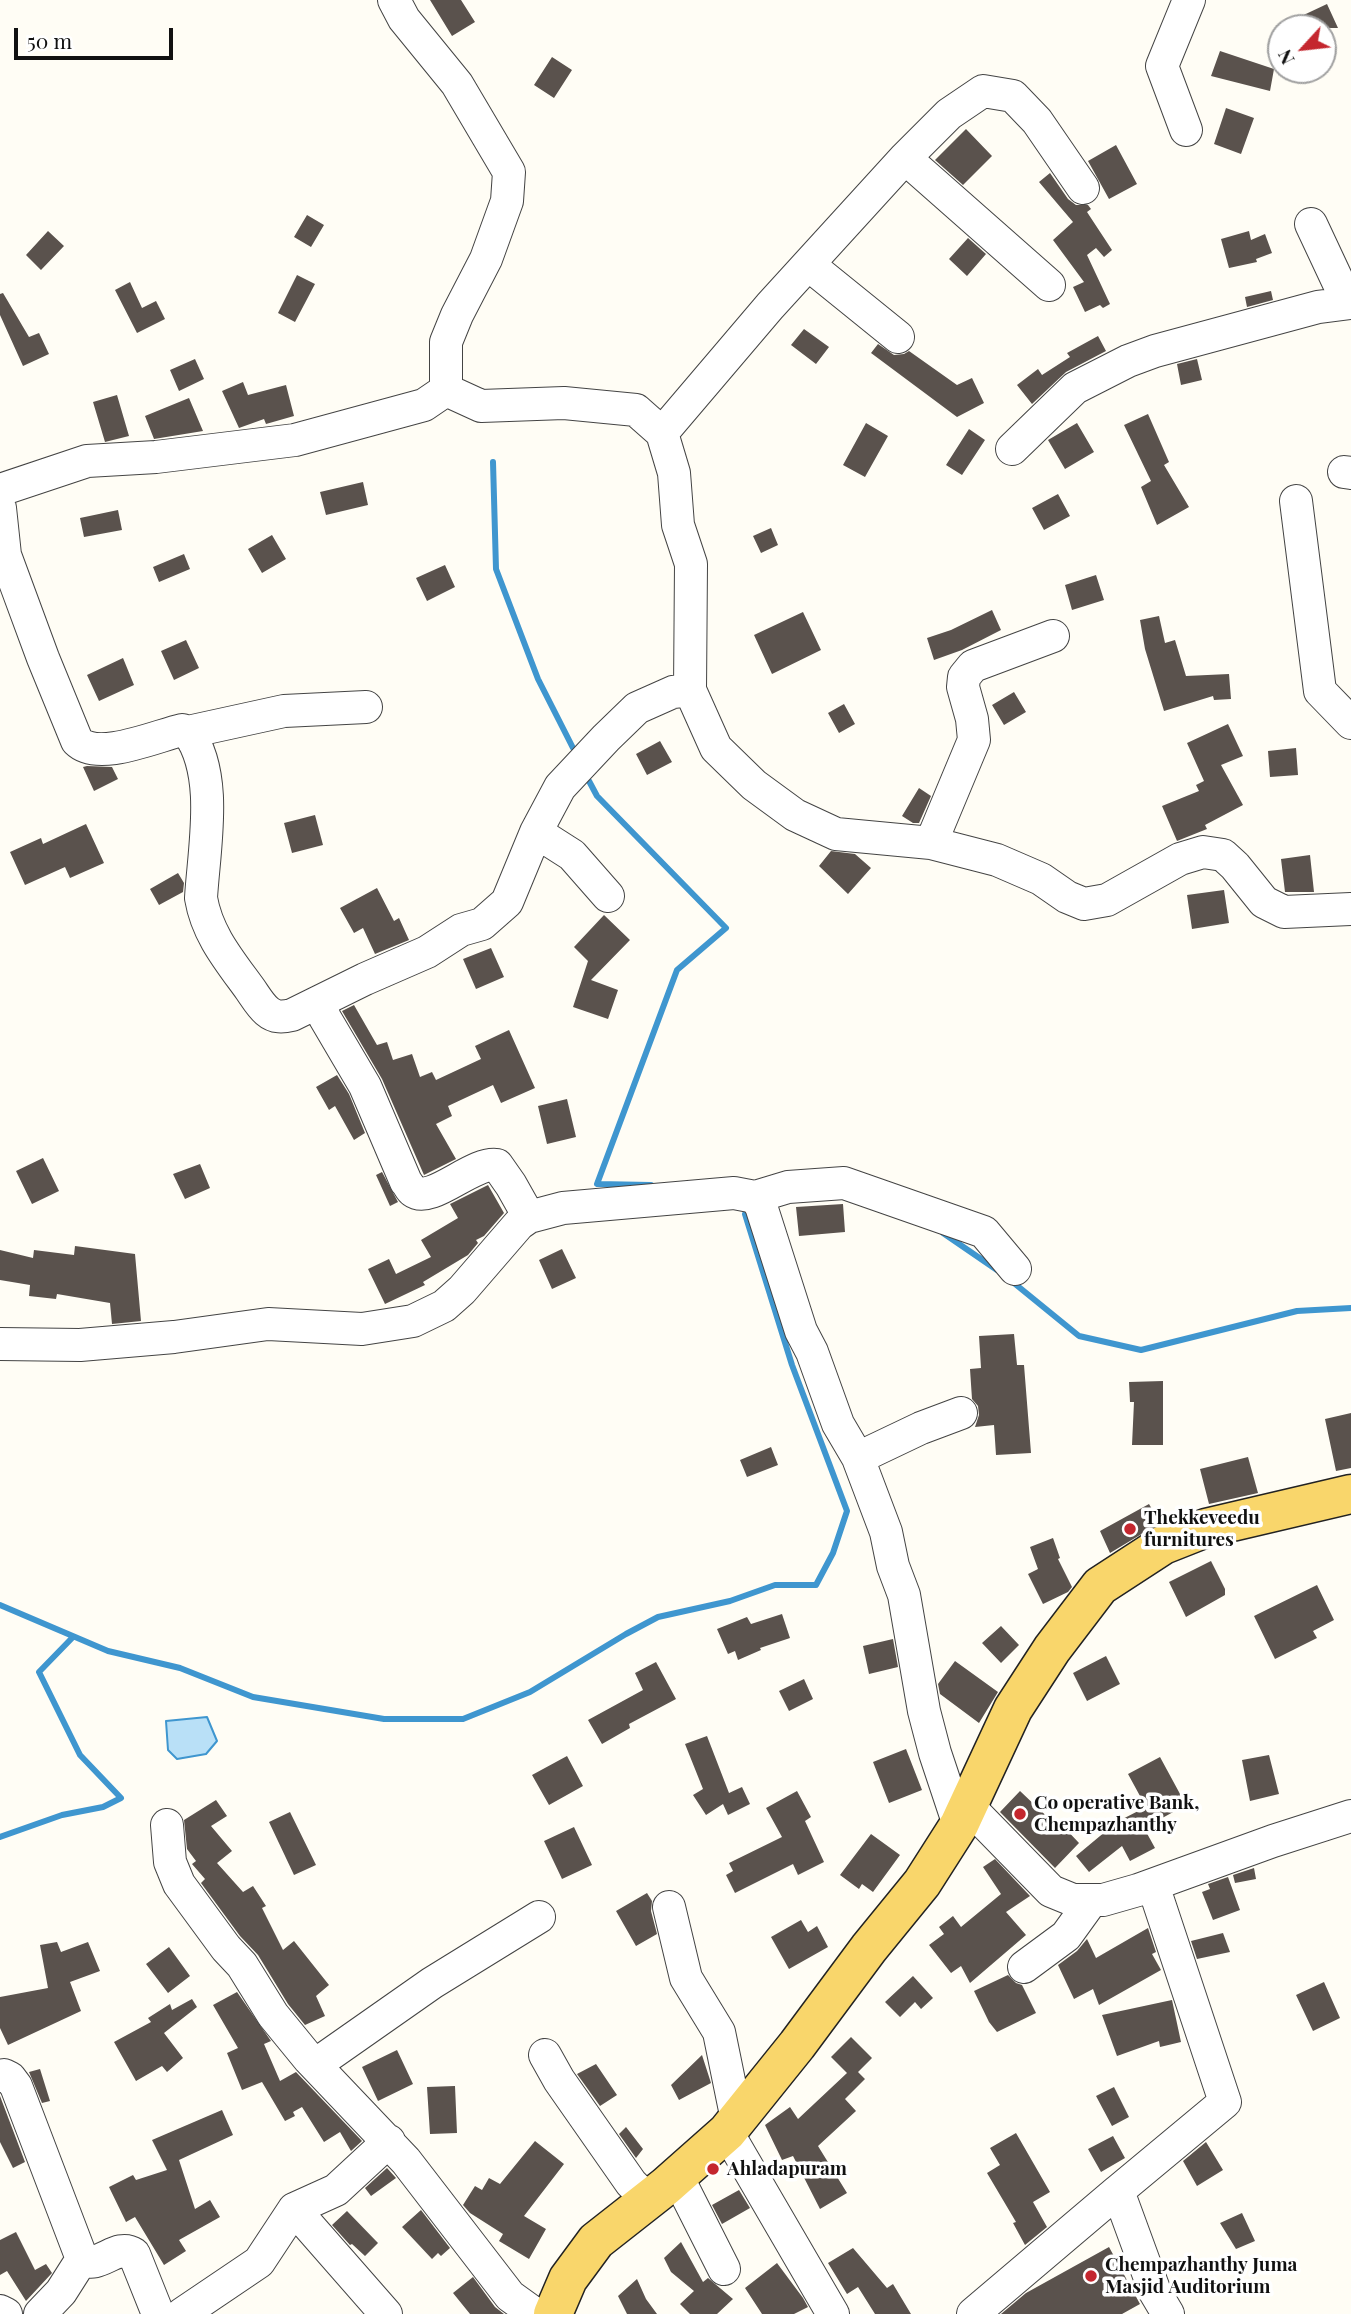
<!DOCTYPE html>
<html>
<head>
<meta charset="utf-8">
<style>
	body { margin:0 }
	#map { position:relative; width:1351px; height:2314px; overflow:hidden; background:#fffdf5; font-family:"Playfair Display",serif }
	canvas { display:block }
	.north { position:absolute; left:1267px; top:14px; width:70px; height:70px; box-sizing:border-box; background:#fff; border:2px solid #a0a0a0; border-radius:50%; rotate:243deg; font-size:19px; font-weight:700; line-height:28px; text-align:center; color:#111 }
	.north::after { content:''; display:block; margin:auto; width:24px; height:32px; background:#c4262e; clip-path:polygon(50% 0,100% 100%,50% 72%,0 100%) }
	.scale { position:absolute; left:14px; top:28px; width:159px; height:32px; box-sizing:border-box; border:4px solid #111; border-top:0; padding-left:9px; font-size:21px; line-height:24px; white-space:nowrap; color:#111; -webkit-text-stroke:5px #fff; paint-order:stroke }
</style>
</head>
<body>
<div id="map">
<canvas width="1351" height="2314"></canvas>
<div class="north">N</div>
<div class="scale">50 m</div>
</div>
<script>
const context = document.querySelector('canvas').getContext('2d');
context.lineJoin = 'round';
function fill(path, color) { context.fillStyle = color; context.fill(path, 'evenodd'); }
function trace(path, color, width, dash) { context.strokeStyle = color; context.lineWidth = width; context.lineCap = dash ? 'butt' : 'round'; context.setLineDash(dash || []); context.stroke(path); }
function write(font, color, halo, rows, align = 'center') {
  context.font = font + ' "Playfair Display",serif'; context.lineWidth = 7; context.setLineDash([]); context.textBaseline = 'middle'; context.strokeStyle = halo; context.fillStyle = color; for (const [text, x, y, turn = 0] of rows) {
    context.save(); context.translate(x, y); context.rotate((+turn || 0) * Math.PI / 180); context.textAlign = isNaN(turn) ? turn : align; if (halo) context.strokeText(text, 0, 0); context.fillText(text, 0, 0); context.restore();
  }
}
const water = new Path2D(`
	M207,1717l10,24 -11,13 -29,5 -9,-9 -2,-29z`);
const stream = new Path2D(`
	M493,462l3,107 42,110 35,69
	M589,781l8,15 129,132 -49,42 -80,214 54,1
	M943,1233l54,37
	M1009,1279l70,57 62,14 156,-39 54,-3
	M0,1605l108,46 72,17 73,29 131,22h79l67,-27 96,-58 32,-17 72,-16 45,-16h41l17,-32 14,-42 -55,-146 -47,-151
	M0,1837l62,-22 41,-8 18,-9 -41,-43 -41,-83 34,-35`);
const building = new Path2D(`
	M430,0h31l14,22 -23,14z
	M1327,4l11,24h-62z
	M1220,51l54,18 -4,22 -59,-15z
	M552,57l20,13 -18,28 -20,-13z
	M1226,108l28,10 -13,36 -27,-10z
	M966,129l26,27 -29,29 -28,-25z
	M1116,145l21,39 -28,15 -21,-38z
	M1050,173l18,26 8,6h12l3,4 -4,3 25,38 -8,7 -8,-9 -9,7 23,49 -7,4 -3,-3 -15,7 -12,-25 11,-5 -31,-42 20,-18 -34,-40z
	M307,215l17,10 -13,22 -17,-10z
	M48,231l16,15 -23,24 -15,-15z
	M1249,231l2,9 14,-6 7,19 -16,6 1,3 -28,6 -8,-29z
	M968,238l18,16 -19,22 -18,-17z
	M297,275l18,9 -20,38 -17,-9z
	M130,282l12,26 14,-7 9,18 -28,14 -22,-43z
	M1271,291l2,9 -26,7 -2,-10z
	M3,293l26,44 10,-4 10,21 -26,12 -23,-51v-21z
	M804,329l25,18 -13,17 -25,-19z
	M1098,336l8,15 -40,21 -34,32 -15,-19 21,-16 4,6 28,-18 -3,-4z
	M878,344l16,11 10,-1 5,-3 48,34 15,-7 12,25 -27,14 -86,-64z
	M195,359l9,20 -25,12 -9,-21z
	M1197,359l5,21 -21,5 -4,-21z
	M243,382l5,13 38,-10 8,31 -28,8 -2,-5 -25,9 -17,-37z
	M117,395l12,41 -24,6 -12,-40z
	M189,398l14,33 -49,8 -9,-23z
	M1148,414l21,48 -5,3 25,42 -32,18 -16,-38 10,-6 -27,-56z
	M866,423l22,13 -23,41 -22,-12z
	M1077,423l17,29 -29,17 -17,-29z
	M969,429l16,11 -23,35 -16,-10z
	M363,482l5,23 -42,10 -6,-23z
	M1058,494l12,22 -26,14 -12,-22z
	M118,510l4,20 -38,7 -4,-19z
	M771,528l7,17 -17,8 -8,-17z
	M272,535l14,24 -24,14 -14,-24z
	M184,554l6,15 -31,13 -6,-15z
	M445,565l10,22 -28,14 -11,-23z
	M1096,575l8,25 -32,10 -7,-25z
	M992,610l9,20 -39,20 -28,10 -7,-22 24,-8z
	M803,612l18,38 -49,24 -18,-39z
	M1159,616l6,27 10,-3 11,36 43,-2 2,25 -17,1 -1,-4 -49,15 -19,-62 -5,-29z
	M186,640l13,28 -25,12 -13,-29z
	M123,658l11,27 -35,16 -12,-26z
	M1014,692l12,20 -22,13 -12,-20z
	M844,704l11,20 -16,9 -11,-20z
	M1228,724l15,32 -22,9 22,40 -38,20 2,4 -30,12 -15,-35 37,-15 -3,-6 8,-4 -17,-38z
	M660,741l12,21 -25,13 -11,-21z
	M1296,748l2,27 -28,2 -2,-26z
	M87,766l25,1 6,12 -24,12 -11,-24z
	M919,788l12,8 -12,27h-6l-11,-7z
	M315,815l8,30 -31,8 -8,-30z
	M86,824l18,39 -34,15 -5,-11 -40,18 -15,-33 31,-14 2,6z
	M831,851l24,3 16,14 -23,26 -29,-28z
	M1310,855l4,37h-29l-4,-33z
	M178,873l6,10 -1,9 -24,13 -9,-16z
	M377,888l17,33 5,-3 10,22 -34,14 -12,-26 -9,5 -14,-25z
	M1224,890l5,33 -37,6 -5,-34z
	M604,915l26,25 -39,40 27,10 -10,29 -35,-12 15,-46 -14,-14z
	M491,948l13,29 -28,12 -13,-30z
	M354,1005l23,40 10,-3 6,18 19,-6 8,23 12,-5 4,8 45,-21 -6,-13 34,-16 26,58 -34,15 -8,-18 -45,21 4,10 -16,8 20,35 -32,16 -42,-96 -40,-68z
	M337,1075l12,19 16,39 -11,7 -19,-34 -6,4 -13,-23z
	M567,1099l9,38 -29,7 -9,-38z
	M43,1158l16,33 -27,13 -16,-33z
	M200,1164l10,24 -25,11 -12,-25z
	M382,1172l16,30 -8,4 -14,-31z
	M488,1185l16,28 -20,23 -8,4 2,3 -10,12 -45,27 2,3 -40,19 -17,-35 21,-10 7,15 35,-17 -10,-17 37,-22 -8,-14z
	M843,1204l2,28 -46,4 -3,-29z
	M75,1246l60,8 6,67 -29,3 -2,-21 -53,-9 -1,5 -27,-3 1,-11 -30,-5v-30l33,8 1,-8 40,5z
	M562,1249l14,29 -24,11 -13,-29z
	M1014,1334l3,31h7l7,88 -35,2 -2,-30 -19,2 4,-12 -1,-9 -6,-7 -2,-30 11,-1 -2,-32z
	M1163,1381v64h-31l2,-43h-4l-1,-20z
	M1351,1413v55l-15,3 -11,-52z
	M771,1447l7,18 -31,12 -7,-17z
	M1248,1457l10,36 -49,11 -9,-35z
	M1149,1504l11,19 -50,30 -10,-22z
	M1053,1538l7,20 -2,1 14,28 -4,5 -25,12 -15,-30 10,-5 -8,-22z
	M1211,1561l14,28v6l-39,22 -17,-35z
	M1317,1585l17,35 -21,11 4,7 -42,21 -21,-43z
	M782,1614l8,24 -30,10 1,2 -23,10 -3,-9 -7,3 -11,-25 30,-12 4,7z
	M1001,1626l18,19 -18,18 -19,-20z
	M893,1639l5,28 -29,7 -6,-28z
	M1106,1656l14,28 -33,17 -14,-28z
	M955,1661l43,31 -19,31 -39,-29 -2,-10z
	M656,1662l20,37 -47,25 1,4 -28,16 -14,-24 55,-30 -8,-17z
	M804,1679l9,20 -24,12 -10,-20z
	M707,1736l22,57 13,-6 8,17 -22,11 -5,-11 -17,11 -13,-20 10,-6 -18,-45z
	M906,1749l16,41 -33,13 -16,-41z
	M1269,1755l10,39 -29,7 -8,-41z
	M567,1756l16,30 -34,19 -17,-30z
	M1160,1757l26,48 -42,23 11,20 -25,13 -8,-15 -33,26 -13,-16 30,-25 -1,-3 41,-21 -18,-33z
	M797,1791l14,26 -6,4 19,41 -26,13 -5,-11 -58,29 -9,-18 7,-4 -4,-8 53,-26 -16,-29z
	M1020,1791l39,37 3,-3 17,18 -24,25 -55,-56z
	M216,1800l11,16 -16,10 21,25 -15,12 26,29 10,-6 13,20 -4,2 21,42 11,-9 35,44 -13,11 9,20 -20,9 -17,-21 -30,-49 -18,-19 -39,-53 4,-4 -13,-15 4,-3 -9,-12 -3,-29z
	M290,1812l26,53 -22,10 -25,-53z
	M574,1827l18,38 -30,14 -18,-38z
	M871,1834l29,21 -27,37 -11,-8 -3,5 -19,-14z
	M995,1859l35,37 -24,16 20,23 -56,48 -9,-17 -10,7 -22,-28 15,-11 -5,-7 14,-11 8,11 40,-33 -18,-27z
	M1254,1868l2,11 -21,4 -2,-8z
	M1228,1877l12,33 -27,10 -11,-28 8,-3 -2,-5z
	M647,1893l5,8 -1,10 6,23 -21,12 -20,-35z
	M801,1920l7,12 9,-6 11,21 -39,22 -18,-32z
	M1148,1928l8,24 -4,2 9,16 -62,35 -6,-16 -19,10 -16,-34 19,-14 10,-12 9,19z
	M1223,1933l7,19 -33,7 -6,-18z
	M57,1942l4,10 27,-10 12,29 -30,11 11,29 -73,34 -8,-17v-31l48,-9 -8,-43z
	M169,1947l21,29 -22,17 -22,-29z
	M1008,1975l8,8 6,2 14,28 -39,19 -8,-10 -15,-31z
	M913,1976l20,22 -12,11 -6,-7 -15,15 -15,-15z
	M1324,1982l16,36 -27,13 -17,-36z
	M237,1992l34,49 -7,3 16,37 16,-9 66,69 -11,10 -11,-19 -16,10 -22,-35 -9,5 2,4 -10,5 -23,-39 -20,8 -15,-37 11,-5 -25,-43z
	M192,1999l5,8 -33,26 19,25 -16,14 -5,-6 -26,15 -22,-39 37,-20 -3,-4 22,-14 2,6z
	M1172,2000l9,42 -21,5 -1,-6 -42,15 -15,-41z
	M851,2037l21,21 -14,14 7,7 -20,20 11,12 -38,35 29,47 -27,16 -27,-53 -11,4 -17,-35 25,-18 8,12 49,-46 -16,-16z
	M397,2050l16,34 -35,17 -16,-34z
	M702,2055l9,28 -32,17 -8,-15z
	M596,2064l21,31 -17,11 -23,-32z
	M40,2069l10,32 -8,2 -13,-31z
	M455,2086l2,47 -27,1 -3,-47z
	M1114,2087l15,30 -17,9 -16,-30z
	M0,2096l25,66 -12,6 -13,-26z
	M222,2110l11,25 -54,25 16,49 15,-9 10,17 -41,23 7,11 -22,14 -29,-48 -9,5 -17,-35 24,-12 3,5 31,-10 -15,-30z
	M626,2127l17,22 -7,9 -17,-24z
	M1016,2133l34,59 -17,10 14,25 -22,18 -12,-22 3,-1 -29,-49 13,-8 -10,-17z
	M1113,2136l12,22 -24,14 -13,-23z
	M535,2141l29,23 -40,52 22,13 -17,30 -30,-18 4,-7 -33,-21 -7,-8 12,-19 7,4 7,-12 11,6z
	M1206,2142l17,28 -26,16 -14,-25z
	M387,2168l9,10 -25,18 -6,-8z
	M739,2190l11,18 -28,16 -10,-19z
	M421,2210l29,38 -9,8 -3,-3 -6,6 -30,-32z
	M347,2211l31,32 -13,13 -13,-12 -2,1 -18,-20z
	M1242,2213l13,28 -19,8 -16,-26z
	M16,2232l19,38 11,-6 6,9 -26,28 -19,-30 -7,4v-35z
	M681,2242l22,40 5,-4 25,21 -16,15h-27l-10,-10 14,-13 -23,-19 -7,-14z
	M1109,2247l31,57 -18,10h-121l25,-21z
	M853,2248l34,40 6,-4 18,30h-36l-17,-27 -11,7 -19,-31z
	M777,2263l26,35 5,9 -14,7h-32l-17,-26z
	M473,2277l22,30 9,7h-34l-17,-21z
	M637,2279l9,20 11,15h-30l-9,-18z`);
const minor = new Path2D(`
	M394,0l10,19 53,65 52,88 -2,29 -21,58 -29,56 -11,27v48
	M1186,130l-24,-64 27,-66
	M905,158l144,127
	M1311,224l37,79
	M809,265l89,72
	M662,433l108,-127 135,-148 44,-44 34,-23 30,5 24,25 46,67
	M1012,449l63,-61 53,-27 27,-10 163,-44 33,-4
	M1344,472l7,1
	M0,490l87,-29 69,-4 139,-17 129,-35 22,-15 35,16 83,-3 72,7 26,23 12,40 4,52 13,39 -1,126 26,58 38,37 41,30 41,19 95,9 66,17 44,19 26,18 17,7 23,-4 73,-41 23,-7 20,3 12,11 29,36 20,10 67,-3
	M1296,501l24,190 31,32
	M0,508l5,47 38,103 34,83c21,21 79,-5 105,-11l6,2c31,43 16,115 13,166 6,36 28,62 49,91 5,7 10,16 17,22 8,7 16,6 25,4l73,-36 62,-27 34,-22 21,-6 25,-22 29,-70 24,-45 46,-49 31,-30 36,-16 17,-2
	M188,732l96,-21 82,-4
	M536,832l36,23 36,41
	M931,843l43,-103 -2,-21 -9,-32 1,-10 9,-11 80,-30
	M319,1002l6,16 40,68 41,96c3,3 4,7 7,9 18,14 60,-30 84,-26l14,20 18,32
	M755,1197l33,-10 56,-4 140,49 31,37
	M0,1344l80,1 94,-8 94,-13 94,5 51,-8 31,-15 18,-16 57,-66 10,-7 34,-9 171,-15 21,4 6,9 40,125 11,21 26,72 20,34 28,74 7,34 11,29 20,116 11,42 24,72
	M858,1458l63,-30 40,-15
	M968,1806l83,85 22,9h30l35,-10 135,-49 78,-25
	M167,1825l3,37 9,22 47,64 16,17 31,50 36,44 97,102 104,135 25,18
	M669,1907l17,71 33,54 18,88
	M1024,1967l42,-31 26,-36
	M545,2055l14,25 72,103 17,17
	M315,2065l117,-82 107,-66
	M0,2076l4,-1 6,3 6,8 66,173c18,11 34,-17 52,-5l24,60
	M727,2132l106,182
	M677,2176l47,93
	M1118,2191l107,-89 -72,-217
	M294,2209l92,105
	M0,2311l6,3
	M40,2314l21,-22 21,-33
	M182,2314l77,-52 35,-53 42,-19 53,-49
	M973,2314l145,-123 37,101 13,22`);
const major = new Path2D(`
	M553,2314l15,-35 28,-38 70,-55 61,-54 70,-87 72,-97 53,-65 37,-58 54,-116 39,-60 48,-63 63,-41 43,-17 145,-34`);
const markers = [
	[1130,1529,7,"#c4262e"],
	[1020,1814,7,"#c4262e"],
	[713,2169,7,"#c4262e"],
	[1091,2276,7,"#c4262e"]
];
const poiNames = [
	["Thekkeveedu",1144,1518],
	["furnitures",1144,1540],
	["Co operative Bank,",1034,1803],
	["Chempazhanthy",1034,1825],
	["Ahladapuram",727,2169],
	["Chempazhanthy Juma",1105,2265],
	["Masjid Auditorium",1105,2287]
];
fill(water, '#b9e0f7');
trace(water, '#3f96cf', 2);
trace(stream, '#3f96cf', 6);
fill(building, '#5a524d');
trace(minor, '#444', 34);
trace(major, '#222', 41);
trace(minor, '#fff', 32);
trace(major, '#f9d66b', 38);
for (const [x, y, r, color] of markers) { const dot = new Path2D(); dot.arc(x, y, r, 0, 2 * Math.PI); context.fillStyle = color; context.fill(dot); trace(dot, '#fff', 2.5); }
write('bold 19px', '#111', '#fff', poiNames, 'left');
</script>
</body>
</html>
